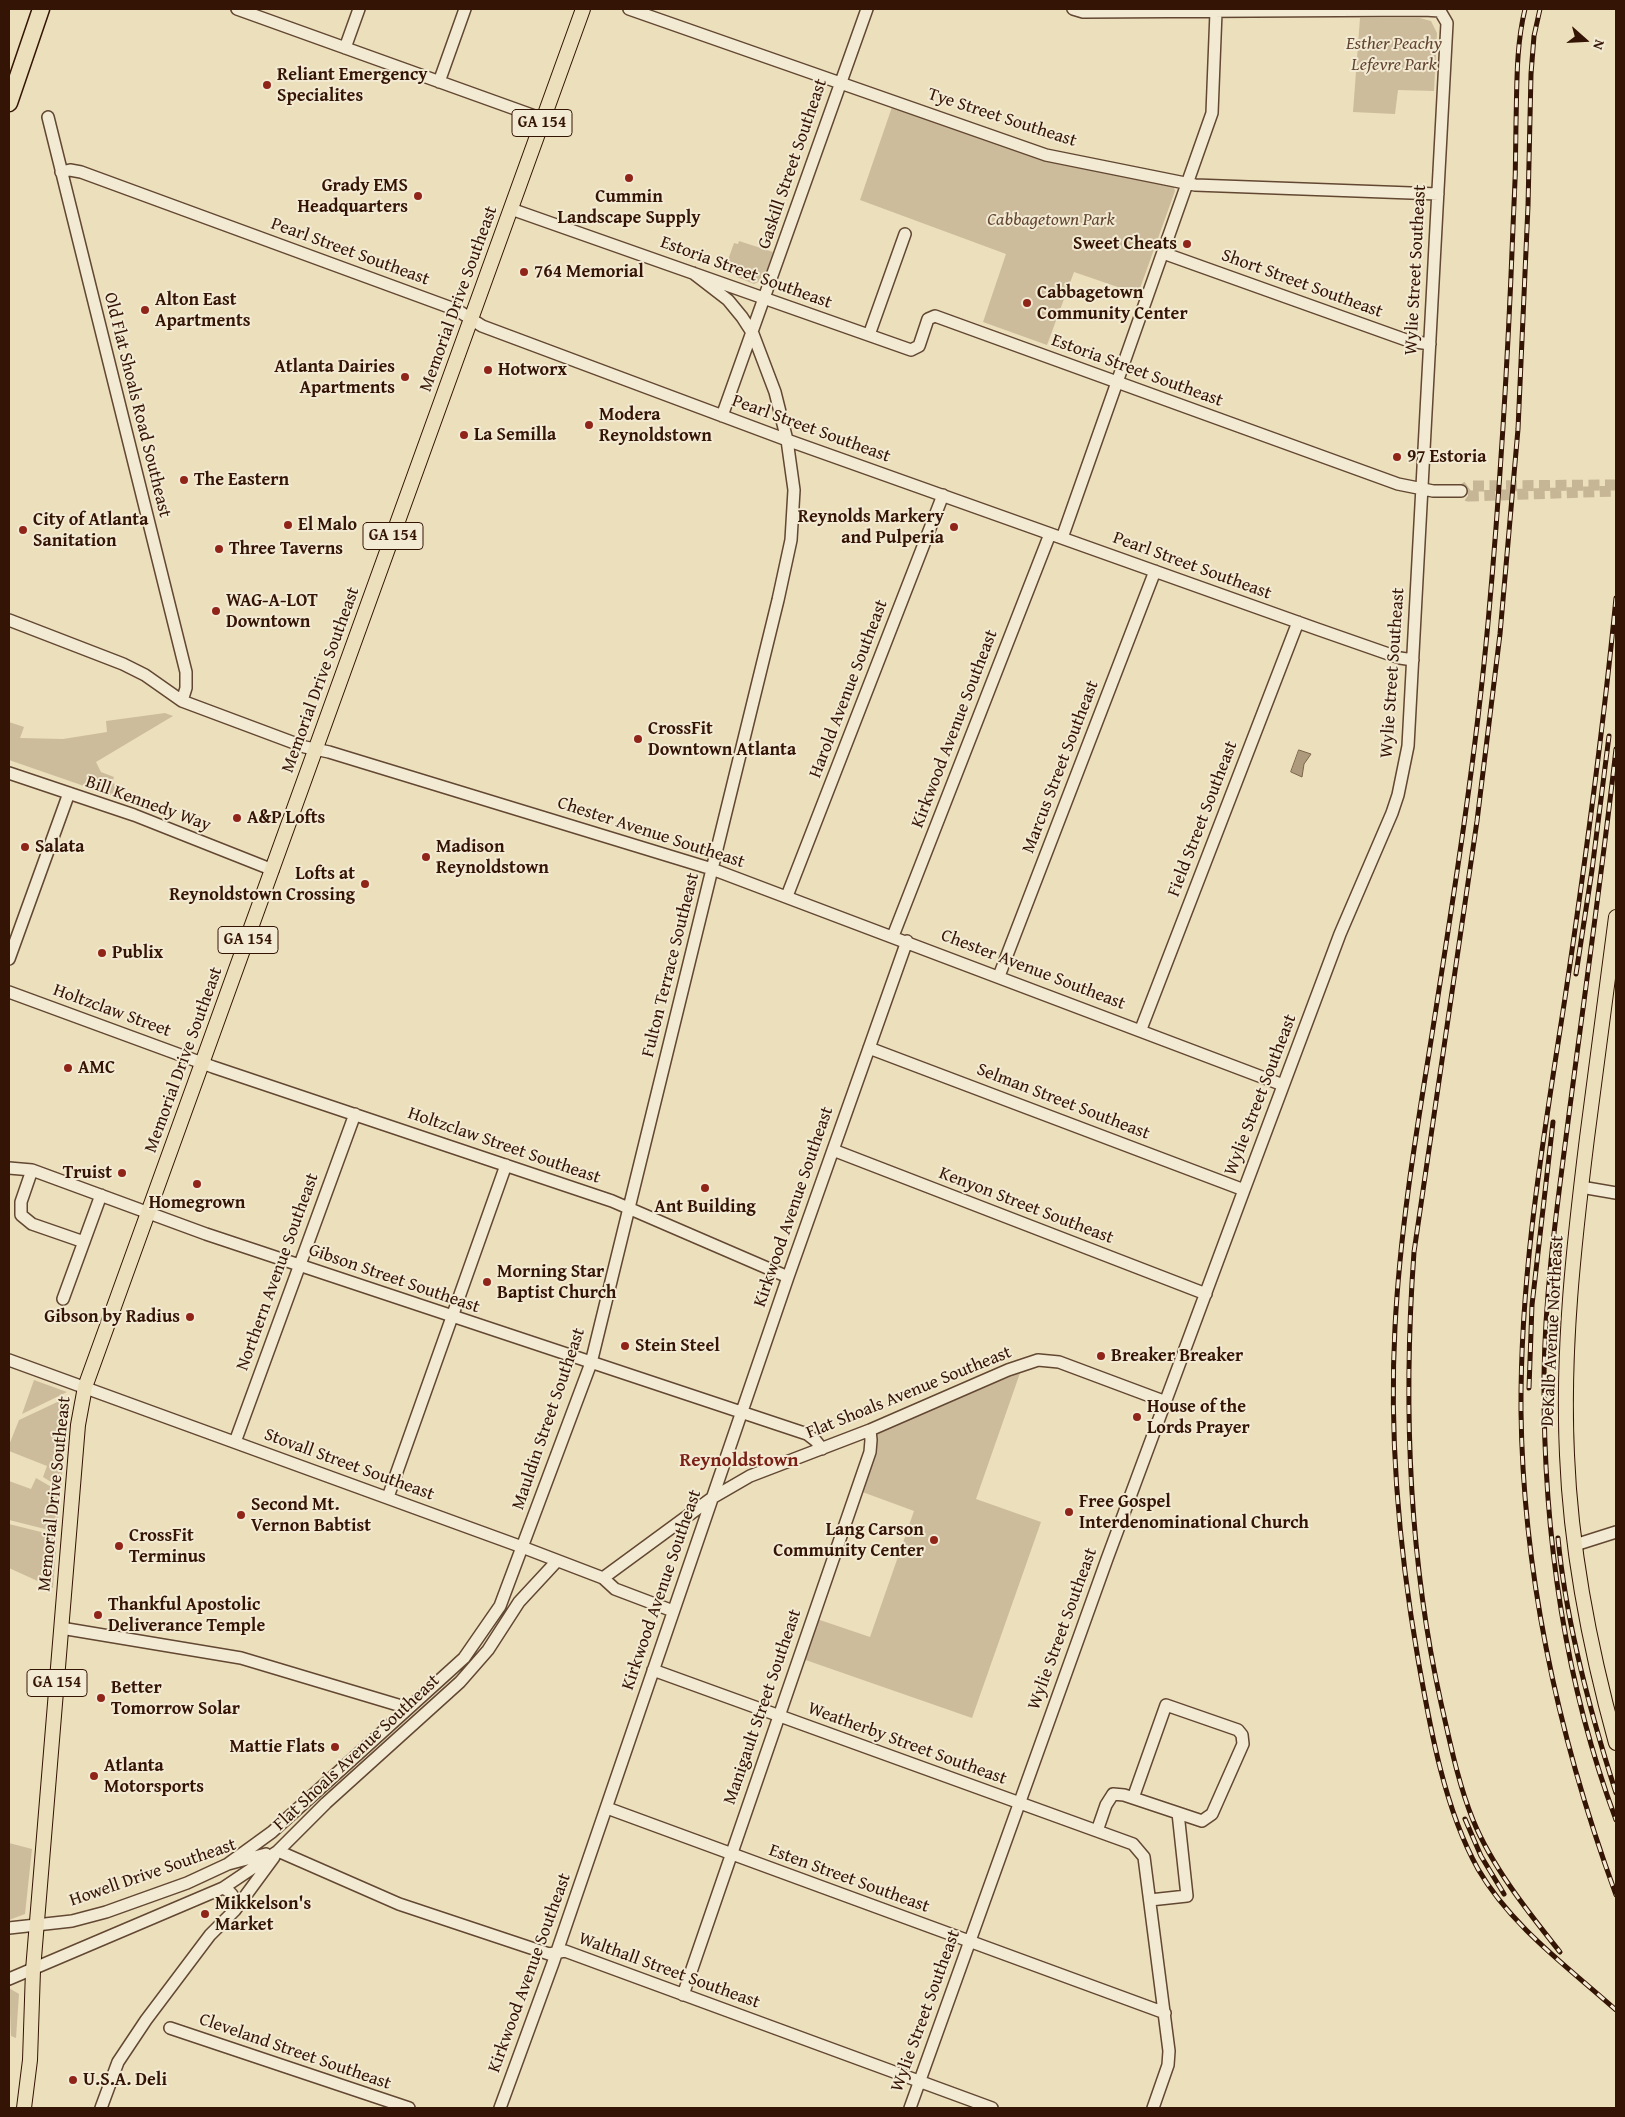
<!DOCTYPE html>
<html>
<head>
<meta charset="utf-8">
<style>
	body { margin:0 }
	#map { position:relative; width:1625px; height:2117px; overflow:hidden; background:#ecdfbb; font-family:"Gentium Book Plus",serif }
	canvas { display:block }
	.frame { position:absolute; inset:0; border:10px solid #341404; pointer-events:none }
	.north { position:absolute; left:1560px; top:15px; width:50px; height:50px; -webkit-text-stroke:4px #f3ead3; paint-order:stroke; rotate:109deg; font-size:14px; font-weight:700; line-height:20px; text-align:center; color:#341404 }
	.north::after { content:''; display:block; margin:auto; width:18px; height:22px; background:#341404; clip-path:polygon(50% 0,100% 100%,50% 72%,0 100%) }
</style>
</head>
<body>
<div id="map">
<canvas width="1625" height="2117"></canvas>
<div class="frame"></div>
<div class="north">N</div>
</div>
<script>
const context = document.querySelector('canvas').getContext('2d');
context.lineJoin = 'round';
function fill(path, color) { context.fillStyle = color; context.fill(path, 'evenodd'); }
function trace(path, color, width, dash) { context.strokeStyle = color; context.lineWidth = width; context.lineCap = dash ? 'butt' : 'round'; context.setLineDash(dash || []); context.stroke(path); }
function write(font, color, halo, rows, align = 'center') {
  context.font = font + ' "Gentium Book Plus",serif'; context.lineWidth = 4; context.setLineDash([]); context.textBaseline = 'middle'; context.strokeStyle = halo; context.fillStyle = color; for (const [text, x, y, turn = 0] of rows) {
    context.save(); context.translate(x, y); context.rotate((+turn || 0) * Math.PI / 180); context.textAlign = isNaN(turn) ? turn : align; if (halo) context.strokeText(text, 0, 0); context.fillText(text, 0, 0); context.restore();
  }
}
const green = new Path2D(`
	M1360,18h60l11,3 6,12 -3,58 -36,-1 -3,24 -42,-2z
	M892,107l153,54 129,26 1,4 -37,103 -64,-22 -27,73 -64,-23 23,-68 -146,-54z
	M739,241l34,11 -9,27 -10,5 -17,-7c-3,-9 -7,-12 -15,-14l1,-5 5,2 6,-17 4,1z
	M165,713l8,3 -77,46 5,10 13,5 -2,6 6,2 -5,11 -104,-36v-38l15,5 -4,11 43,1 44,-7 -1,-11z
	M1020,1373l-44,126 65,23 -69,196 -175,-61 14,-40 59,20 44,-126 -57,-21 23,-65z
	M34,1380l33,12 -45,22z
	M68,1397l-7,91 -18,-11 4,-11 -38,-15v-6l10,-25z
	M36,1478l24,14 -3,40 -48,-12v-39l22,8z
	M9,1524l48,12 -4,52 -44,-20z
	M9,1843l23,6 -7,65 -16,6z
	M9,1988l10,6 -3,44 -5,-2z`);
const water = new Path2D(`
	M1299,750l12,4 -7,10 -2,13 -11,-5z`);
const minorTunnel = new Path2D(`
	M1616,485l-148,1 -7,5 7,5 148,-5`);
const minor = new Path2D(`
	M237,9l306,110
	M629,9l417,146 149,30 243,9
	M345,48l14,-39
	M439,82l26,-73
	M48,117l138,555v16l-4,13
	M61,172l9,-2 11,2 376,138 25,16 305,114 530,189 83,29 13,2
	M511,209l400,141 8,-4 9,-27 7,-3 463,168 35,7h28
	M1163,253l246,88 21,3
	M869,335l36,-101
	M722,416l145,-407
	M1062,538l150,-425 4,-101
	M9,620l114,44 22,11 37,26 123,46 24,5 383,117 571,216
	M9,773l125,42 139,55
	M787,896l156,-401
	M893,936l157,-402
	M9,959l60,-166
	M999,976l156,-405
	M9,992l204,75 399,134 176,76
	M1141,1029l157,-407
	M869,1048l375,142
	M833,1150l373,144
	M9,1168l23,2 174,64 601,200 9,7 6,8
	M32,1170l-11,32v13l11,9 52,18
	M1581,1187l35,6
	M63,1299l38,-104
	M9,1360l513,187 81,31 12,11 58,22
	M235,1442l120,-328
	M388,1497l118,-332
	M1575,1545l41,-13
	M603,1578l109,-80 38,-22 120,-46 138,-60 30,-10 21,2 107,40
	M61,1628l180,30 167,50
	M653,1670l480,174 11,13 25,194 -1,14 -15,43
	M1133,1798l33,-93 72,25 4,5 1,9 -31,70 -10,7 -24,-8
	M607,1808l558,205
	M1097,1831l9,-26 7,-11 11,1 54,18 9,83 -37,4
	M278,1851l121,53 150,50 16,-3 427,157
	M228,1864l44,-32 192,-174 36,-52 91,-243 187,-763 13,-60 3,-50 -7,-50 -12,-48 -22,-58 -11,-17 -14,-17 -35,-27
	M223,1888c11,5 12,10 12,22
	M9,1928l63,-7 34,-9 81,-29 41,-19 38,-10
	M9,1979l214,-91 55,-37 48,-48 134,-121 28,-32 31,-48 38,-41
	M683,1995l187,-543 1,-12 -1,-10
	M170,2028l239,80
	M101,2108l17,-46 28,-42 64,-85 25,-25 39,-53
	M500,2108l53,-145 235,-686 119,-336
	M910,2108l197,-549 137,-369 96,-256 52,-121 6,-18 10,-49 39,-723 -7,-12 -16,-1 -341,2 -10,-3`);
const major = new Path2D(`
	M1616,917c-10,74 -19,147 -29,221 -13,105 -25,211 -20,317 4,98 23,194 49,288
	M24,2108l6,-48 3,-90 45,-545 7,-38 498,-1378`);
const highway = new Path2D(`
	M9,103l32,-94`);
const rail = new Path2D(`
	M1525,9c-9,37 -8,75 -9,114 0,35 -1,69 -3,104 -5,132 -13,264 -25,396 -13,142 -36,283 -58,424 -15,93 -30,185 -35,280 -6,111 4,222 23,332 12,68 26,149 60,210 33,57 90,98 138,141
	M1540,9l-6,27 -3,38 -3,132 -10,223 -18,205 -23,187 -63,431c-11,152 -6,302 27,451 9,39 17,80 32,117 19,47 56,93 87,132
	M1616,598c-13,134 -31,266 -51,400 -21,137 -45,274 -44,413 2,167 38,328 95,484
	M1616,749c-14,125 -32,249 -48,373 -11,85 -23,169 -24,254 -1,151 19,302 72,444
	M1576,974l16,-104 17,-134
	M1529,1388l3,-83 21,-183
	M1558,1538c8,85 32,174 58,255
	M1465,1819l16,37 23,38`);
const markers = [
	[267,85,5,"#8f2418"],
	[629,178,5,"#8f2418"],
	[418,196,5,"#8f2418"],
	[1187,244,5,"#8f2418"],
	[524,272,5,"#8f2418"],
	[1027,303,5,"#8f2418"],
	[145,310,5,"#8f2418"],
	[488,370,5,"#8f2418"],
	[405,377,5,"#8f2418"],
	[589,425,5,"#8f2418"],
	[464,435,5,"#8f2418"],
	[1397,457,5,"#8f2418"],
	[184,480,5,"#8f2418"],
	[288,525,5,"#8f2418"],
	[954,527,5,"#8f2418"],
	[23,530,5,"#8f2418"],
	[219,549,5,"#8f2418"],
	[216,611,5,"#8f2418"],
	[638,739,5,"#8f2418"],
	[237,818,5,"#8f2418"],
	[25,847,5,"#8f2418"],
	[426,857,5,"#8f2418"],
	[365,884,5,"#8f2418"],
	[102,953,5,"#8f2418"],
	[68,1068,5,"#8f2418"],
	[122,1173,5,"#8f2418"],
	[197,1184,5,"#8f2418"],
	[705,1188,5,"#8f2418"],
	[487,1282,5,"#8f2418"],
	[190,1317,5,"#8f2418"],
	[625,1346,5,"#8f2418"],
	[1101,1356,5,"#8f2418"],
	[1137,1417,5,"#8f2418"],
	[1069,1512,5,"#8f2418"],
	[241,1515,5,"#8f2418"],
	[934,1540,5,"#8f2418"],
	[119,1546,5,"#8f2418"],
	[98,1615,5,"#8f2418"],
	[101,1698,5,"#8f2418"],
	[335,1747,5,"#8f2418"],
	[94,1776,5,"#8f2418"],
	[205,1914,5,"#8f2418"],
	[73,2080,5,"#8f2418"]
];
const shields = [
	[542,123,60],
	[393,536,60],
	[248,940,60],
	[57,1683,60]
];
const shieldNames = [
	["GA 154",542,123],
	["GA 154",393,536],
	["GA 154",248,940],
	["GA 154",57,1683]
];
const parkNames = [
	["Esther Peachy",1394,44],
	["Lefevre Park",1394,65],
	["Cabbagetown Park",1051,220]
];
const poiNames = [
	["Reliant Emergency",277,75],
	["Specialites",277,96],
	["Grady EMS",408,186,"right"],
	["Headquarters",408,207,"right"],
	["Cummin",629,197,"center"],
	["Landscape Supply",629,218,"center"],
	["Sweet Cheats",1177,244,"right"],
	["764 Memorial",534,272],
	["Cabbagetown",1037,293],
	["Community Center",1037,314],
	["Alton East",155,300],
	["Apartments",155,321],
	["Atlanta Dairies",395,367,"right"],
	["Apartments",395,388,"right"],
	["Hotworx",498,370],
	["Modera",599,415],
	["Reynoldstown",599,436],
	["La Semilla",474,435],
	["97 Estoria",1407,457],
	["The Eastern",194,480],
	["Reynolds Markery",944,517,"right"],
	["and Pulperia",944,538,"right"],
	["City of Atlanta",33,520],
	["Sanitation",33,541],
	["El Malo",298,525],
	["Three Taverns",229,549],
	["WAG-A-LOT",226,601],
	["Downtown",226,622],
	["CrossFit",648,729],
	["Downtown Atlanta",648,750],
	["A&P Lofts",247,818],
	["Salata",35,847],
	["Madison",436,847],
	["Reynoldstown",436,868],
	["Lofts at",355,874,"right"],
	["Reynoldstown Crossing",355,895,"right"],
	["Publix",112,953],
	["AMC",78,1068],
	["Truist",112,1173,"right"],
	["Homegrown",197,1203,"center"],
	["Ant Building",705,1207,"center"],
	["Morning Star",497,1272],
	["Baptist Church",497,1293],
	["Gibson by Radius",180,1317,"right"],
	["Stein Steel",635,1346],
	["Breaker Breaker",1111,1356],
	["House of the",1147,1407],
	["Lords Prayer",1147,1428],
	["Free Gospel",1079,1502],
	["Interdenominational Church",1079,1523],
	["Second Mt.",251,1505],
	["Vernon Babtist",251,1526],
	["Lang Carson",924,1530,"right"],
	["Community Center",924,1551,"right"],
	["CrossFit",129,1536],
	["Terminus",129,1557],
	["Thankful Apostolic",108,1605],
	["Deliverance Temple",108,1626],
	["Better",111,1688],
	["Tomorrow Solar",111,1709],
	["Mattie Flats",325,1747,"right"],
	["Atlanta",104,1766],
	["Motorsports",104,1787],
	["Mikkelson's",215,1904],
	["Market",215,1925],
	["U.S.A. Deli",83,2080]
];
const streetNames = [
	["Tye Street Southeast",1002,118,18],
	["Gaskill Street Southeast",793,164,-71],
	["Pearl Street Southeast",350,252,20],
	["Wylie Street Southeast",1416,270,-87],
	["Estoria Street Southeast",746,273,20],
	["Short Street Southeast",1302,284,20],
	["Memorial Drive Southeast",459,299,-70],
	["Estoria Street Southeast",1137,371,20],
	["Old Flat Shoals Road Southeast",137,405,76],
	["Pearl Street Southeast",811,429,20],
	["Pearl Street Southeast",1192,566,20],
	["Wylie Street Southeast",1393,673,-86],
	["Memorial Drive Southeast",321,680,-70],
	["Harold Avenue Southeast",849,689,-69],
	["Kirkwood Avenue Southeast",955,729,-69],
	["Marcus Street Southeast",1061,767,-69],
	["Bill Kennedy Way",148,804,20],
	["Field Street Southeast",1203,819,-69],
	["Chester Avenue Southeast",651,833,18],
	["Fulton Terrace Southeast",671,965,-76],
	["Chester Avenue Southeast",1033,970,21],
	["Holtzclaw Street",112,1011,20],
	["Memorial Drive Southeast",184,1060,-70],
	["Wylie Street Southeast",1261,1095,-69],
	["Selman Street Southeast",1063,1102,21],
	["Holtzclaw Street Southeast",504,1146,19],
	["Kenyon Street Southeast",1026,1206,21],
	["Kirkwood Avenue Southeast",794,1207,-71],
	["Northern Avenue Southeast",278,1272,-70],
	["Gibson Street Southeast",394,1279,19],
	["DeKalb Avenue Northeast",1553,1331,-87],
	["Flat Shoals Avenue Southeast",909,1393,-22],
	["Mauldin Street Southeast",549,1419,-71],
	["Stovall Street Southeast",349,1465,20],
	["Memorial Drive Southeast",55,1494,-84],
	["Kirkwood Avenue Southeast",662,1590,-71],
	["Wylie Street Southeast",1063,1629,-70],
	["Manigault Street Southeast",763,1707,-71],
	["Weatherby Street Southeast",907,1744,20],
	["Flat Shoals Avenue Southeast",357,1753,-43],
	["Howell Drive Southeast",153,1873,-19],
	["Esten Street Southeast",849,1879,20],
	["Walthall Street Southeast",669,1971,20],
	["Kirkwood Avenue Southeast",530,1973,-70],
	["Wylie Street Southeast",926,2011,-70],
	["Cleveland Street Southeast",295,2052,19]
];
const neighbourhoodNames = [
	["Reynoldstown",739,1461]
];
fill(green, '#cdbc9c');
fill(water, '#ad9a7d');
trace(water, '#7d644d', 1);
trace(minorTunnel, '#c7b696', 11, [11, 5.5]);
trace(minor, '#624732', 14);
trace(major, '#341404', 16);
trace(highway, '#341404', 19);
trace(minor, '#f3ead3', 11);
trace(major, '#ecdfbb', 14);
trace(highway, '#ecdfbb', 16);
trace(rail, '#341404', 5);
trace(rail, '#f3ead3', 3, [9]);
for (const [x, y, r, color] of markers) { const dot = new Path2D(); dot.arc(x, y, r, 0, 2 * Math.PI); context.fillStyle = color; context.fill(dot); trace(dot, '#f3ead3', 2); }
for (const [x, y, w] of shields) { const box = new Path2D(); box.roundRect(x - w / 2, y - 13.5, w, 27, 4); context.fillStyle = '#f3ead3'; context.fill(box); trace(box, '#341404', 1); }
write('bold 16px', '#341404', null, shieldNames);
write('italic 18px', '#624632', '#f3ead3', parkNames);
write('bold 18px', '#341404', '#f3ead3', poiNames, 'left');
write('18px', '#341404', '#f3ead3', streetNames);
write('bold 19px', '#7a1f14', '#f3ead3', neighbourhoodNames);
</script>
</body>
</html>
